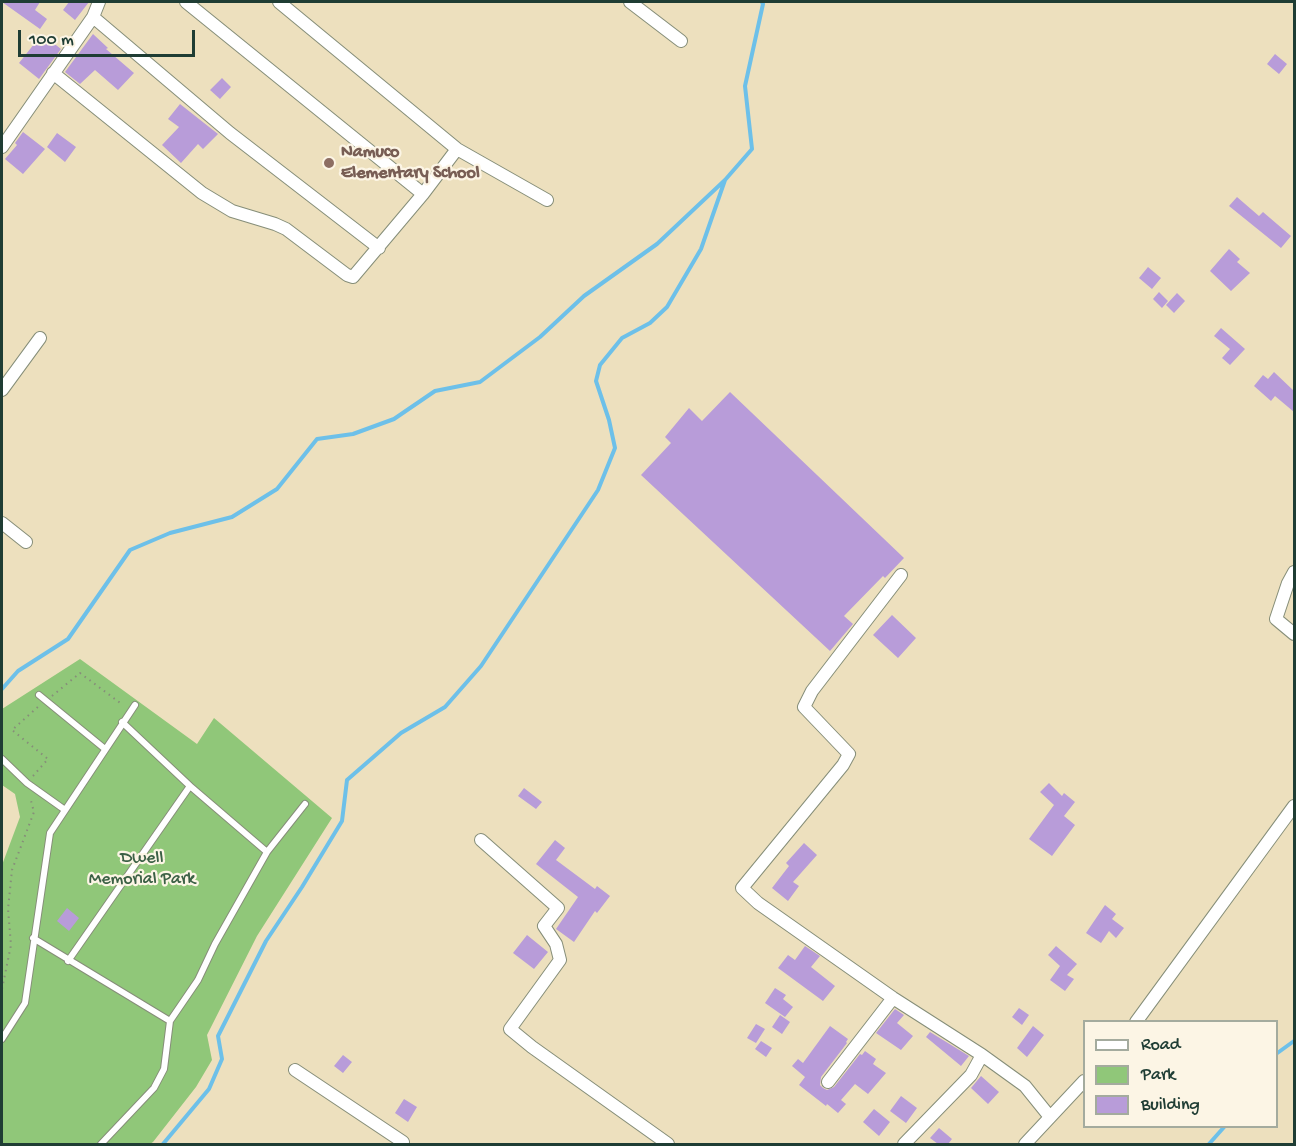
<!DOCTYPE html>
<html>
<head>
<meta charset="utf-8">
<style>
	body { margin:0 }
	#map { position:relative; width:1296px; height:1146px; overflow:hidden; background:#ede0be; font-family:"Gochi Hand",sans-serif }
	canvas { display:block }
	.frame { position:absolute; inset:0; border:3px solid #1f3d34; pointer-events:none }
	.legend { position:absolute; left:1083px; top:1020px; width:195px; height:108px; box-sizing:border-box; background:#fcf5e5; border:2px solid #a4ab9e; margin:0; padding:8px 10px; list-style:none; font-size:18px; color:#1f3d34 }
	.legend li { display:flex; align-items:center; gap:12px; height:30px }
	.legend b { width:30px; border:2px solid #a4ab9e }
	.scale { position:absolute; left:18px; top:30px; width:177px; height:27px; box-sizing:border-box; border:3px solid #1f3d34; border-top:0; padding-left:8px; font-size:18px; line-height:21px; white-space:nowrap; color:#1f3d34; -webkit-text-stroke:4px #fcf5e5; paint-order:stroke }
</style>
</head>
<body>
<div id="map">
<canvas width="1296" height="1146"></canvas>
<div class="frame"></div>
<ul class="legend">
<li><b style="height:8px;background:#fff"></b>Road</li>
<li><b style="height:16px;background:#90c779"></b>Park</li>
<li><b style="height:16px;background:#b89cd9"></b>Building</li>
</ul>
<div class="scale">100 m</div>
</div>
<script>
const context = document.querySelector('canvas').getContext('2d');
context.lineJoin = 'round';
function fill(path, color) { context.fillStyle = color; context.fill(path, 'evenodd'); }
function trace(path, color, width, dash) { context.strokeStyle = color; context.lineWidth = width; context.lineCap = dash ? 'butt' : 'round'; context.setLineDash(dash || []); context.stroke(path); }
function write(font, color, halo, rows, align = 'center') {
  context.font = font + ' "Gochi Hand",sans-serif'; context.lineWidth = 4.5; context.setLineDash([]); context.textBaseline = 'middle'; context.strokeStyle = halo; context.fillStyle = color; for (const [text, x, y, turn = 0] of rows) {
    context.save(); context.translate(x, y); context.rotate((+turn || 0) * Math.PI / 180); context.textAlign = isNaN(turn) ? turn : align; if (halo) context.strokeText(text, 0, 0); context.fillText(text, 0, 0); context.restore();
  }
}
const green = new Path2D(`
	M80,659l117,85 17,-26 118,100 -75,118 -50,99 5,25 -16,27 -43,55 -3,2h-148v-279l18,-48 -5,-23 -13,-9v-76z`);
const stream = new Path2D(`
	M2,689l16,-18 50,-32 62,-89 40,-17 62,-16 45,-28 40,-50 36,-5 41,-15 41,-28 45,-9 60,-45 44,-41 73,-52 68,-64 27,-31 -7,-63 18,-82 -1,-2
	M1276,1054l18,-13
	M163,1144l46,-55 13,-30 -4,-23 48,-95 36,-54 40,-66 5,-41 54,-47 44,-26 36,-41 117,-176 17,-42 -6,-28 -13,-39 4,-16 22,-27 28,-15 17,-16 34,-58 24,-69
	M1209,1144l16,-18`);
const building = new Path2D(`
	M2,2h38l-5,8 12,9 -7,10z
	M69,2h20l-14,18 -12,-10z
	M42,34l19,15 -22,30 -20,-16z
	M93,34l15,14 -2,1 28,24 -16,17 -23,-20 -15,14 -15,-12z
	M1275,54l12,10 -8,10 -12,-10z
	M222,78l9,9 -11,12 -10,-9z
	M180,104l38,30 -15,15 -5,-5 -17,19 -19,-18 17,-18 -11,-8z
	M23,132l22,17 -22,25 -18,-15 12,-14 -2,-2z
	M57,133l19,14 -11,15 -18,-15z
	M1237,197l22,19 4,-4 28,24 -10,12 -52,-42z
	M1229,249l11,10 -3,3 13,11 -19,18 -21,-20z
	M1148,267l13,11 -9,11 -13,-11z
	M1159,292l9,9 -6,7 -9,-9z
	M1177,293l8,8 -11,12 -8,-8z
	M1221,328l24,21 -15,16 -8,-7 8,-9 -16,-13z
	M1274,372l20,19v21l-19,-16 -4,5 -17,-15 9,-11 5,4z
	M730,392l174,166 -19,20 -2,-2 -39,40 9,8 -23,27 -189,-176 30,-32 -6,-6 24,-29 13,13z
	M892,615l24,23 -18,20 -25,-23z
	M1049,783l13,13 2,-3 11,9 -11,14 11,9 -23,31 -23,-17 25,-34 -14,-13z
	M524,788l18,14 -6,7 -18,-13z
	M555,840l10,8 -9,12 39,29 2,-3 13,10 -13,17 -2,-2 -21,31 -18,-13 22,-32 -42,-33z
	M804,843l13,12 -24,27 6,4 -11,15 -16,-13 17,-22 -3,-3z
	M1105,905l11,9 -4,5 12,9 -8,10 -7,-7 -8,12 -15,-10z
	M67,908l12,10 -10,13 -12,-10z
	M527,935l21,17 -14,17 -21,-16z
	M805,946l15,10 -9,11 24,19 -12,15 -45,-33 10,-13 7,5z
	M1056,946l21,18 -10,11 7,4 -9,12 -15,-11 10,-14 -12,-11z
	M775,988l11,7 -3,4 10,8 -8,10 -20,-14z
	M1019,1008l10,7 -7,10 -10,-8z
	M895,1009l9,6 -7,8 16,13 -12,14 -25,-17z
	M780,1015l10,7 -8,12 -10,-7z
	M756,1024l9,5 -9,14 -9,-5z
	M830,1026l18,13 -2,3 1,1 -26,34 -1,8 3,3 4,2 7,-3 26,-33 2,1 3,-4 11,8 -3,5 13,9 -18,21 -13,-10 -14,16 5,4 -8,9 -11,-9 -1,2 -27,-21 6,-8 -13,-11 6,-7 5,4z
	M1033,1026l11,9 -17,22 -10,-9z
	M930,1032l39,24 -8,10 -35,-29z
	M761,1041l11,7 -6,9 -11,-8z
	M343,1055l9,7 -9,11 -9,-7z
	M981,1076l18,16 -11,12 -17,-16z
	M901,1096l16,12 -11,15 -16,-12z
	M404,1099l13,8 -9,15 -13,-9z
	M874,1109l16,13 -11,14 -16,-14z
	M939,1128l13,11 -4,5h-10l-8,-6z`);
const path = new Path2D(`
	M52,696l28,-23 43,32
	M33,776l15,-17 -36,-29 28,-25
	M2,989l9,-44 -3,-36 4,-39 22,-58 -4,-15`);
const service = new Path2D(`
	M39,695l66,54
	M122,722l68,64 77,66
	M2,759l25,24 38,27
	M33,938l137,83
	M68,961l122,-175
	M2,1039l23,-36 25,-170 85,-128
	M101,1144l53,-56 10,-19 6,-48 28,-41 17,-36 52,-92 38,-48`);
const minor = new Path2D(`
	M186,2l237,192
	M279,2l178,147 90,51
	M630,2l51,39
	M93,17l137,116 149,115
	M53,73l149,120 30,18 43,13 11,5 61,46 6,2 70,-83 34,-45
	M2,147l91,-130 6,-15
	M2,390l38,-52
	M2,523l24,19
	M1294,572l-6,11 -12,36 18,15
	M901,575l-89,116 -8,16 45,47 -6,11 -101,123 16,15 135,95 89,57 -11,20 -67,69
	M481,840l77,68 -14,18 12,18 4,16 -50,69 22,18 136,97
	M1136,1022l158,-216
	M982,1055l43,31 25,31
	M295,1070l108,72 -2,2
	M828,1082l65,-84
	M1025,1144l59,-63`);
const markers = [
	[329,163,6,"#8d6e63"]
];
const educationNames = [
	["Namuco",341,153],
	["Elementary School",341,174]
];
const parkNames = [
	["Dwell",142,859],
	["Memorial Park",142,880]
];
fill(green, '#90c779');
trace(stream, '#6dc0e9', 4);
fill(building, '#b89cd9');
trace(service, '#868e79', 8);
trace(minor, '#868e79', 14);
trace(path, '#868e79', 2, [1.5, 4.5]);
trace(service, '#fff', 6);
trace(minor, '#fff', 12);
for (const [x, y, r, color] of markers) { const dot = new Path2D(); dot.arc(x, y, r, 0, 2 * Math.PI); context.fillStyle = color; context.fill(dot); trace(dot, '#fcf5e5', 2); }
write('bold 18px', '#785e54', '#fcf5e5', educationNames, 'left');
write('18px', '#3b6045', '#fcf5e5', parkNames);
</script>
</body>
</html>
